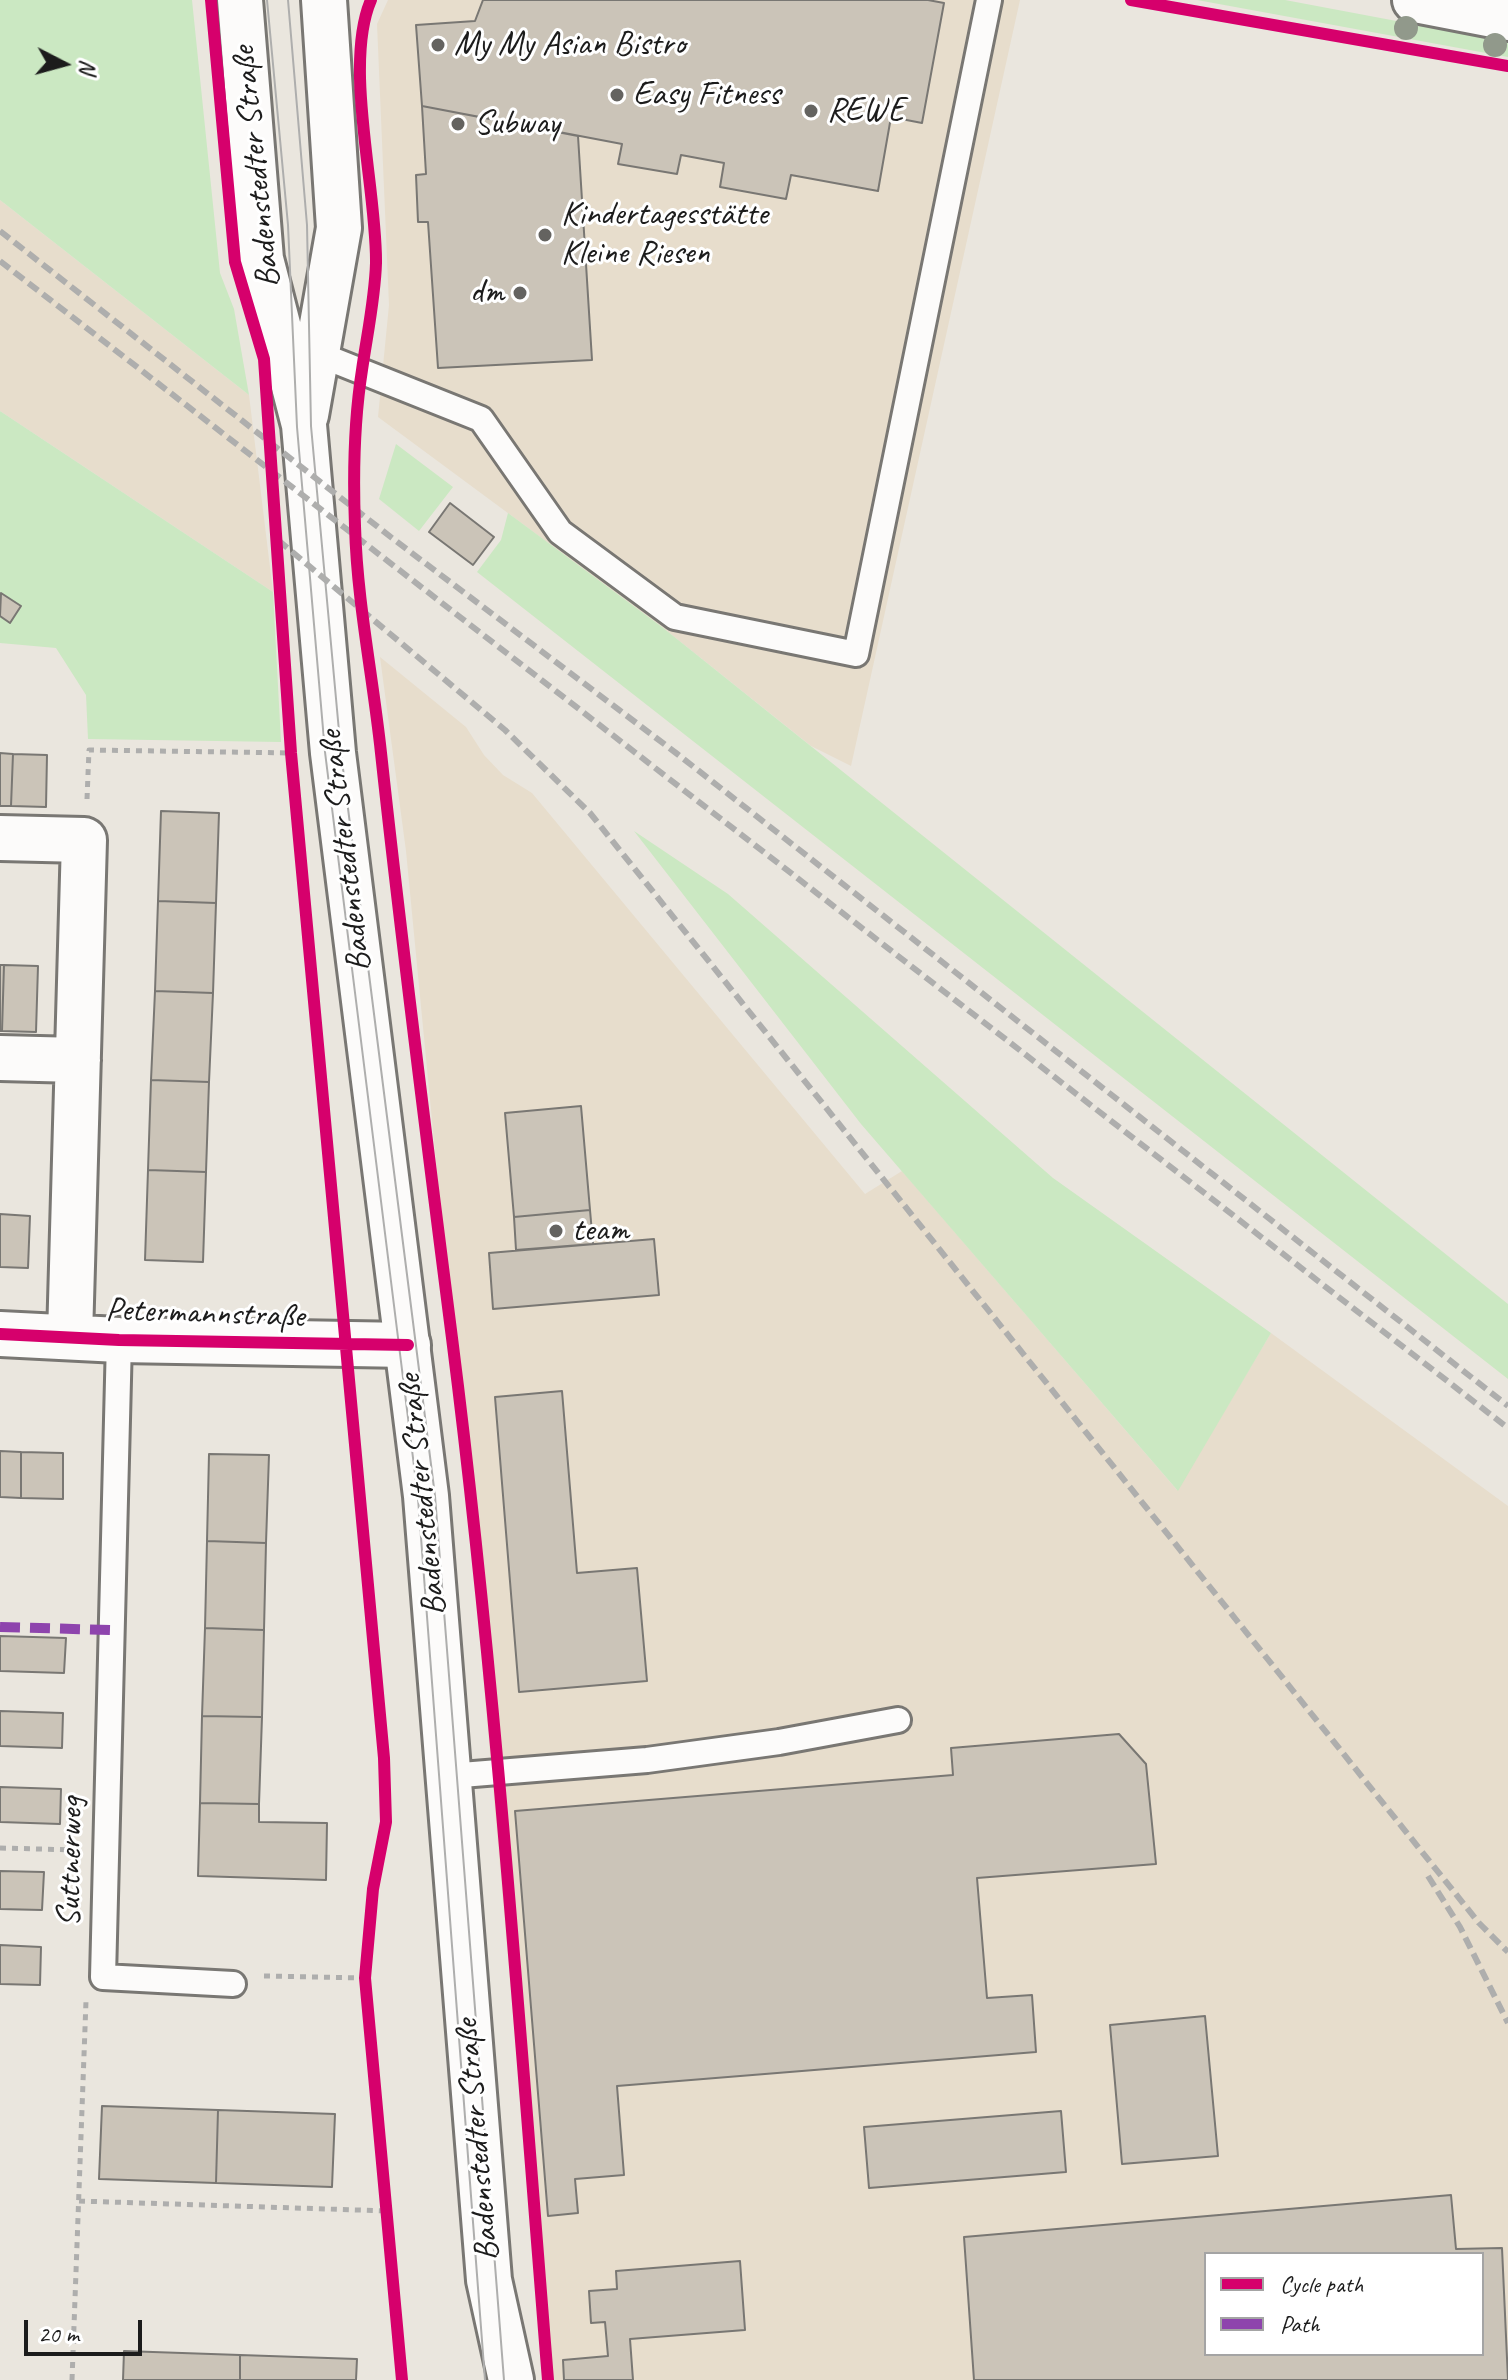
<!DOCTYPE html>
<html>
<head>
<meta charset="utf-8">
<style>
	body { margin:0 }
	#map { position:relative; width:1508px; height:2380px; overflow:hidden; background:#eae6de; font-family:Caveat,sans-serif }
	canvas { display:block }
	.legend { position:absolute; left:1204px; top:2252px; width:280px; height:104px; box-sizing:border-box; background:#fff; border:2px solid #a4a4a4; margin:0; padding:10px 14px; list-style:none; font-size:24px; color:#1c1c1c }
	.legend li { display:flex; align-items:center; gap:16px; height:40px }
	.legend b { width:40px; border:2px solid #a4a4a4 }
	.north { position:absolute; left:24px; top:24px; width:80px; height:80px; -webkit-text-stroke:6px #fff; paint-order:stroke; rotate:96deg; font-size:22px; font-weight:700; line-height:32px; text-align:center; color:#1c1c1c }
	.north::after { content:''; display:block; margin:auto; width:28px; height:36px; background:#1c1c1c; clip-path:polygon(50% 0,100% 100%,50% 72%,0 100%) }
	.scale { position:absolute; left:24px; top:2320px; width:118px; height:36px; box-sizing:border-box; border:4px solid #1c1c1c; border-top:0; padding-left:10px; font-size:24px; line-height:28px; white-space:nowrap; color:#1c1c1c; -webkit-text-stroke:6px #fff; paint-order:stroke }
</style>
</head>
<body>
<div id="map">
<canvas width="1508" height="2380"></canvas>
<ul class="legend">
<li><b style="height:10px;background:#d6006c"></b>Cycle path</li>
<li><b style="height:10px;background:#8e44ad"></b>Path</li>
</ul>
<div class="north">N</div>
<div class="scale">20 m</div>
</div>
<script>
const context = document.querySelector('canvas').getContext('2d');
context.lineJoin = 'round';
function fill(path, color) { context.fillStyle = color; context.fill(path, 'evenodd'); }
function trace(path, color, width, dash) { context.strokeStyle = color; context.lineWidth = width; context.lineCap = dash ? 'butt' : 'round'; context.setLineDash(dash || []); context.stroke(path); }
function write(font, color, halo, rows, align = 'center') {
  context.font = font + ' Caveat,sans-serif'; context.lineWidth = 6; context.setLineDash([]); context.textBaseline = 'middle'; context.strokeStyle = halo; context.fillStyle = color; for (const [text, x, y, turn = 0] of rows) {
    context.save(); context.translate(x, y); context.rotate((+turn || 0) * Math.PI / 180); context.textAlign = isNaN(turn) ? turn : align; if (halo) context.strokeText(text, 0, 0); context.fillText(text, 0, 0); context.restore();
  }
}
const built = new Path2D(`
	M388,0h632l-169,766 -40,-20 -149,-119 -284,-210 11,-112 -12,-281z
	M0,200l249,195 24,197 -273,-181z
	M380,657l86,70 18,28 19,20 29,18 333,401 37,-23 275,319 94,-157 237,173v874h-963l-86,-980 -53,-549zM1206,2254h276v100h-276z`);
const green = new Path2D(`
	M0,0h192l28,273 14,36 15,86 -249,-195z
	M1197,0h88l223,42v15z
	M0,411l273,181 8,150 -193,-3 -2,-44 -30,-47 -56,-5z
	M396,444l57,43 -34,44 -40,-32z
	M508,513l154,114 846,677v75l-1031,-807 24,-32z
	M634,831l94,63 325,284 218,155 -93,158 -317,-367z`);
const building = new Path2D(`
	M483,0h445l16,3 -22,120 -31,-6 -13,74 -87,-16 -5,24 -66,-12 4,-24 -43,-8 -4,19 -59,-10 4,-20 -200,-38 -6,-81 59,-4z
	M422,106l156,30 14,224 -154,8 -10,-146h-10l-2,-47 10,-1z
	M450,503l44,34 -21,28 -44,-33z
	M1,593l20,13 -11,17 -10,-7z
	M0,753l13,1 -2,52h-11z
	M13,754l34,1 -1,52 -35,-1z
	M161,811l58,2 -3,90 -58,-2z
	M158,901l58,2 -3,90 -58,-2z
	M0,965h4l-2,66h-2z
	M4,965l34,1 -2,66 -34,-1z
	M155,991l58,2 -4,89 -58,-2z
	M151,1080l58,2 -3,90 -58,-2z
	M581,1106l9,104 -76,7 -9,-104z
	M148,1170l58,2 -3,90 -58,-2z
	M590,1210l3,34 -77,6 -2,-33z
	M0,1214l30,2 -2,52 -28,-1z
	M654,1239l5,56 -166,14 -4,-56z
	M562,1391l15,182 60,-5 10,113 -128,11 -24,-295z
	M0,1451l21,1v46l-21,-1z
	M21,1452l42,1v46l-42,-1z
	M209,1454l60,1 -3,88 -59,-2z
	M207,1541l59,2 -2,87 -59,-2z
	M205,1628l59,2 -2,87 -60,-1z
	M0,1636l66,2 -2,35 -64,-2z
	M0,1711l63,2 -1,35 -62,-2z
	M202,1716l60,1 -3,87 -59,-1z
	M1119,1734l27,30 10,100 -179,14 10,120 45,-3 4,57 -419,34 7,89 -49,4 3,34 -30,3 -33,-405 438,-36 -2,-27z
	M0,1787l61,2 -1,35 -60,-2z
	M200,1803l59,1v18l68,1 -1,57 -128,-4z
	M0,1871l44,1 -2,38 -42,-1z
	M0,1945l41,2 -1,38 -40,-1z
	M1205,2016l13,140 -96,8 -12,-139z
	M102,2106l116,4 -2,73 -117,-4z
	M218,2110l117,4 -3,73 -116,-4z
	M1061,2111l5,61 -197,16 -5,-61z
	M1451,2195l5,54 46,-1 6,132h-534l-10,-143zM1206,2254h276v100h-276z
	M740,2261l5,69 -115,9 3,41h-69l-1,-20 45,-4 -3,-34 -14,1 -2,-32 28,-2 -1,-18z
	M124,2351l116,4v25h-117z
	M240,2355l117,4 -1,21h-116z`);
const path = new Path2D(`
	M87,799l2,-49 205,3
	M0,1848l77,2
	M264,1976l101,2
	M79,2201l310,10
	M72,2380l14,-379`);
const lane = new Path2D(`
	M318,354l163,65 79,113 115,85 181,37 133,-654
	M119,1340l-16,637 130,7
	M449,1776l198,-16 132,-18 119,-22`);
const street = new Path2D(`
	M0,838l84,2 -14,497
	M0,1058l78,2
	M0,1334l119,6 289,5`);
const secondary = new Path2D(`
	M240,0l21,259 43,166 29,328 93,743 63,784 22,100
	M1415,0l93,18
	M306,415l33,-187 -15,-228`);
const tram = new Path2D(`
	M267,0l21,225 9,202 28,325 93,746 67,882
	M288,0l19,225 4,201 30,327 94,743 69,884`);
const rail = new Path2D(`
	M0,231l392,307 284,215 832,653
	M0,261l1508,1167
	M278,540l227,190 85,83 889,1110 29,29
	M1428,1876l32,51 48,96`);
const quiet = new Path2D(`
	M0,1627l111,3`);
const cycleway = new Path2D(`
	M211,0l24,262 29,97 27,394 93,1005 2,64 -13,67 -8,89 37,402
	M371,0c-28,65 6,189 5,263 -1,35 -9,72 -14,107 -8,51 -9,105 -7,156 2,76 18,151 26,227 21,195 46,390 71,585 44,346 68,695 96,1042
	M1131,0l377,66
	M0,1334l119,6 289,5`);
const trees = [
	[1406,28],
	[1495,45]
];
const markers = [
	[438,45,8,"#646360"],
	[617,95,8,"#646360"],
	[811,111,8,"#646360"],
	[458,124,8,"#646360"],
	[545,235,8,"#646360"],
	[520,293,8,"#646360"],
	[556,1231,8,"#646360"]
];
const poiNames = [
	["My My Asian Bistro",454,45],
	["Easy Fitness",633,95],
	["REWE",827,111],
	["Subway",474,124],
	["Kindertagesstätte",561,215],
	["Kleine Riesen",561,254],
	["dm",504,293,"right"],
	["team",572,1231]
];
const streetNames = [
	["Badenstedter Straße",257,167,-96],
	["Badenstedter Straße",346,851,-97],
	["Petermannstraße",205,1314,2],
	["Badenstedter Straße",423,1495,-96],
	["Suttnerweg",71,1862,-89],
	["Badenstedter Straße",478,2140,-95]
];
fill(built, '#e7ddcc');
fill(green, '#cbe8c2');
fill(building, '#cbc4b8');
trace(building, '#797773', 2);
trace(lane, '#797773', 30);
trace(street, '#797773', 50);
trace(secondary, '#797773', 50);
trace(path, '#aeaead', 5, [6, 6]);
trace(lane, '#fcfbfa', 24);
trace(street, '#fcfbfa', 44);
trace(secondary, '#fcfbfa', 44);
trace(tram, '#aeaead', 2);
trace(rail, '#aeaead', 6, [12, 6]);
trace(quiet, '#8e44ad', 10, [20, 10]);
trace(cycleway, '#d6006c', 12);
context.fillStyle = '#91998b';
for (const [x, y] of trees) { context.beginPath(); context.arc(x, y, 12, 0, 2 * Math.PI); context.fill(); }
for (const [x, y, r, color] of markers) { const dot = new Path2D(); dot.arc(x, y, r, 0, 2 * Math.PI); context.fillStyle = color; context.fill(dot); trace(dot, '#fff', 3); }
write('34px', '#1c1c1c', '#fff', poiNames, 'left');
write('34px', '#1c1c1c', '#fff', streetNames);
</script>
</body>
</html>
